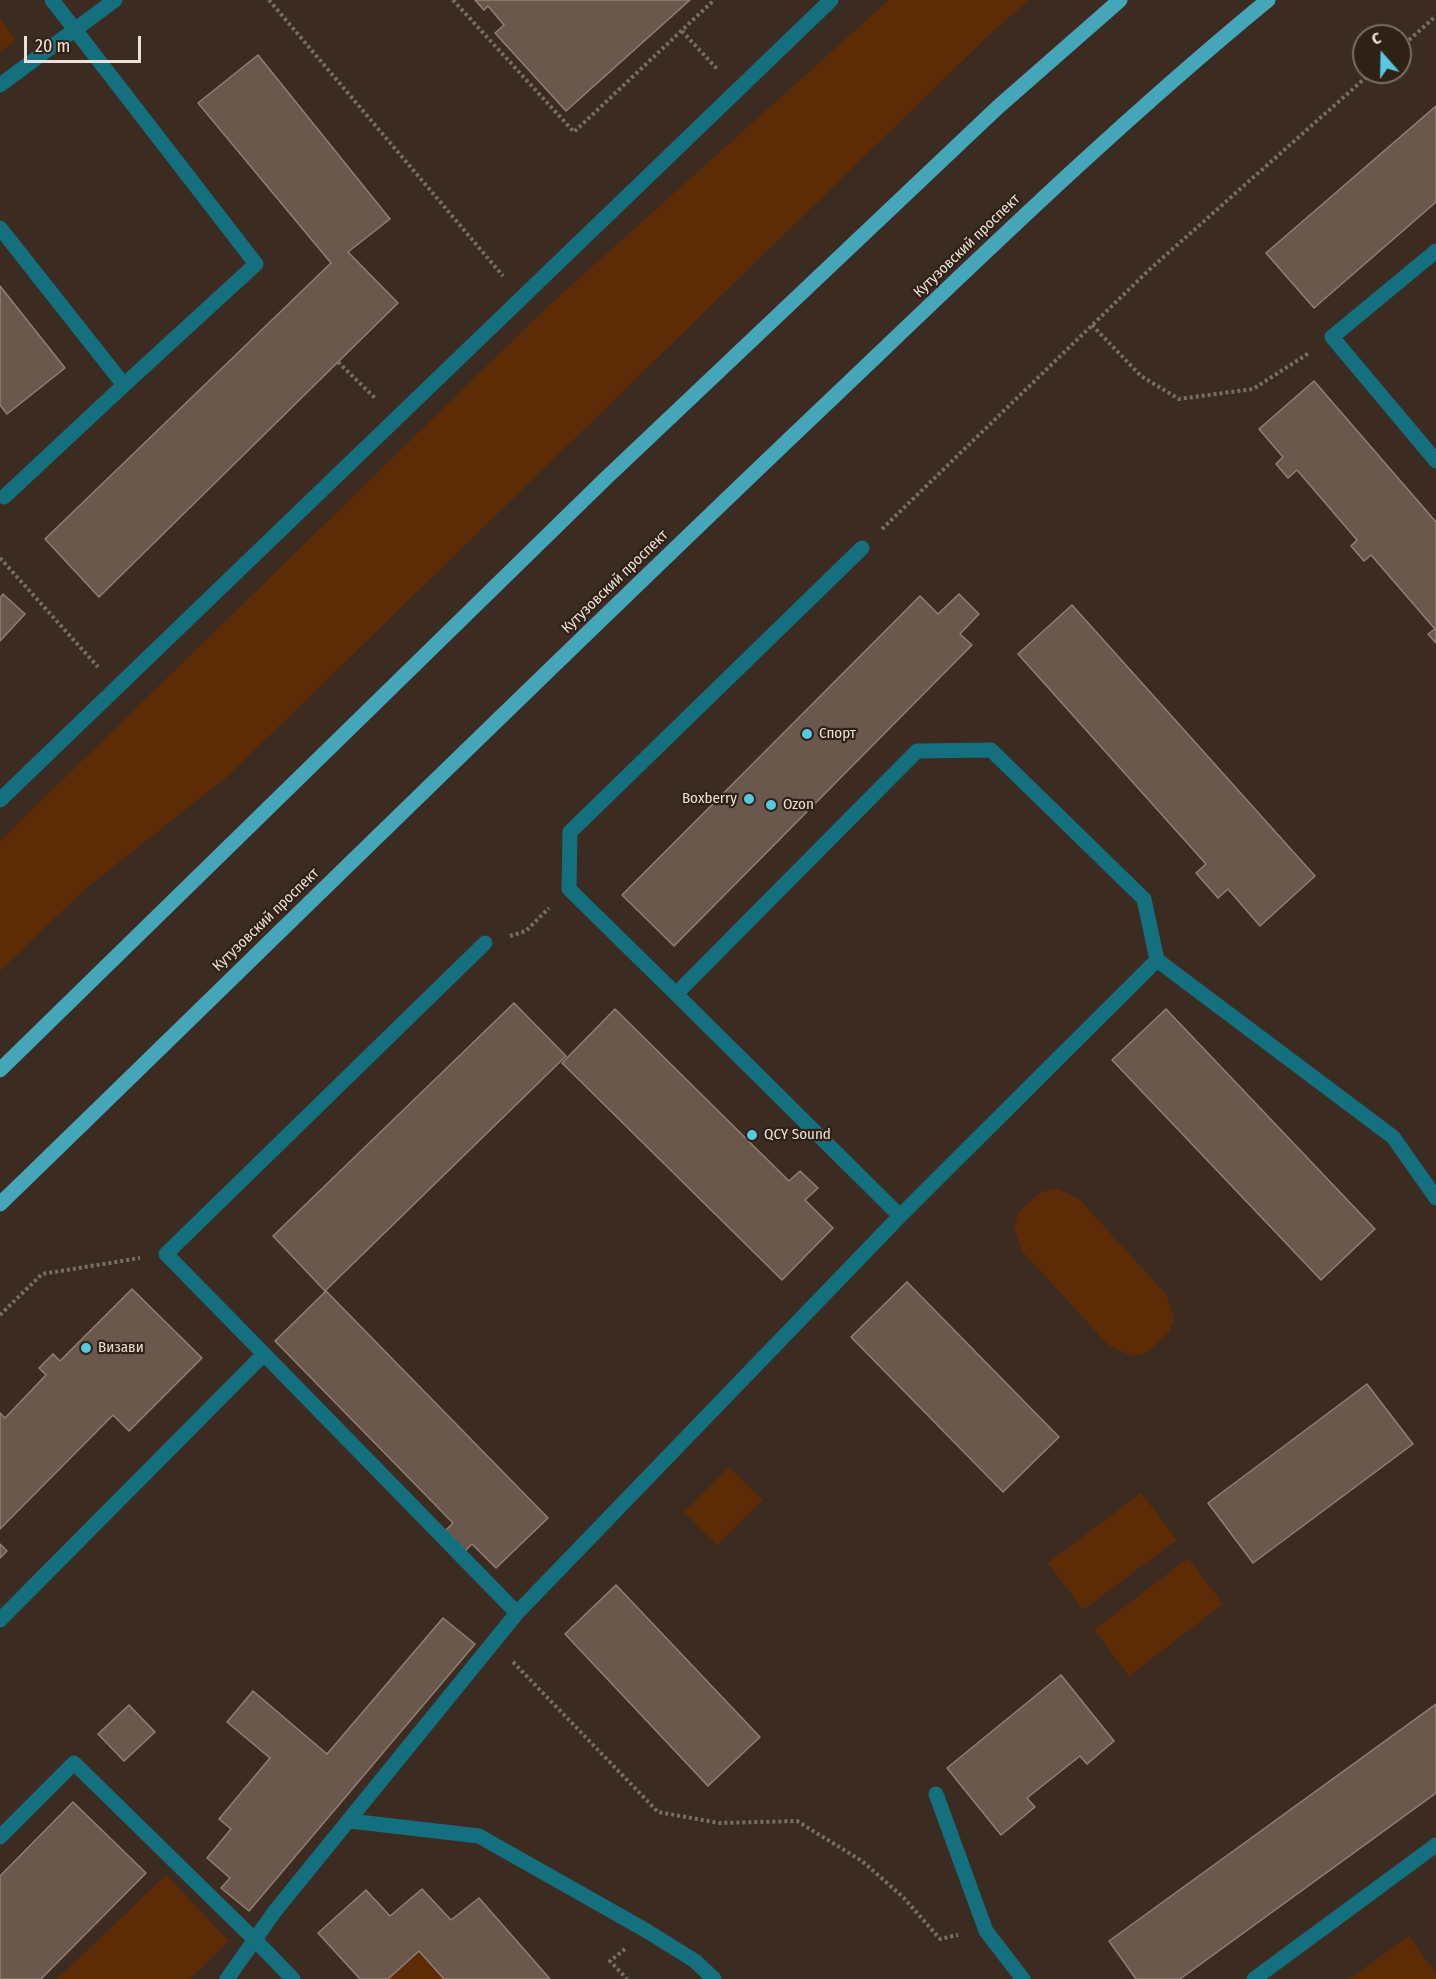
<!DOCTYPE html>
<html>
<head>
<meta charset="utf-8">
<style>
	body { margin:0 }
	#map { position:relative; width:1436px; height:1979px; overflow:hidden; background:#3b2b21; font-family:"Fira Sans Condensed",sans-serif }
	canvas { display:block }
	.north { position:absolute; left:1352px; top:24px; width:60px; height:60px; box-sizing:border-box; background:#302117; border:2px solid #7b6e65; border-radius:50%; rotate:340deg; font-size:16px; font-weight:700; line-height:24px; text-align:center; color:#ebe1da }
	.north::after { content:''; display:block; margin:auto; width:21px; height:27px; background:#56c9e1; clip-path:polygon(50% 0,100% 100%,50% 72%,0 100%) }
	.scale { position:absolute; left:24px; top:36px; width:117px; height:27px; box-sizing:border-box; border:3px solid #ebe1da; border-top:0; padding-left:8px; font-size:18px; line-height:21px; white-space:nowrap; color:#ebe1da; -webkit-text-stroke:4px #302117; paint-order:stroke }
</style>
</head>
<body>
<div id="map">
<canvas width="1436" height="1979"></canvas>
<div class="north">С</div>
<div class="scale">20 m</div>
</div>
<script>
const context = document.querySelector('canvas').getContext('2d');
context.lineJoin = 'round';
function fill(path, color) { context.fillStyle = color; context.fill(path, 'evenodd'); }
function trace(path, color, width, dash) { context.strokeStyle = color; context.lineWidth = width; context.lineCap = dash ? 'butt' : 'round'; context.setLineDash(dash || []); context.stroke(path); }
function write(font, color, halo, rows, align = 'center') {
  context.font = font + ' "Fira Sans Condensed",sans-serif'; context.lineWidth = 4.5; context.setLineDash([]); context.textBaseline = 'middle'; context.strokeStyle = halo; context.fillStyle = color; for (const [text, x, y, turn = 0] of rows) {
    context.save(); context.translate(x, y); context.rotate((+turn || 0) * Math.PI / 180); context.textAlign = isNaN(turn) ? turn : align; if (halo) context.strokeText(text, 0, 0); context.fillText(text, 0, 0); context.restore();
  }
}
const green = new Path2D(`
	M889,0h140l-39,34 -761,741 -145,115 -84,81v-130l546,-533z
	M0,19l16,21 -16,12z
	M1056,1188l23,11 87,95 8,24 -5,14 -22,21 -15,3 -23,-10 -87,-95 -8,-24 5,-15 22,-20z
	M729,1467l34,33 -46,45 -33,-33z
	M1141,1493l36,47 -94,70 -35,-47z
	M1188,1558l35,46 -94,72 -35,-46z
	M166,1875l63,66 -39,38h-133z
	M1409,1936l27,37v6h-87z
	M419,1951l25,28h-56z`);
const building = new Path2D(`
	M475,0h215l-124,111 -71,-78 9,-8 -16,-19 -4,4z
	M258,55l132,164 -42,33 50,51 -299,294 -54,-58 286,-276 -133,-160z
	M1436,106v96l-122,106 -48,-55z
	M0,286l65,82 -58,46 -7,-9z
	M1314,381l122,141v121l-8,-9 7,-5 -64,-74 -7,6 -13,-15 6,-6 -60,-70 -9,8 -12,-14 7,-7 -24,-28z
	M3,594l22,20 -25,27v-43z
	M959,594l20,20 -19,20 12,11 -298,301 -52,-51 298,-299 18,18z
	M1072,605l243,271 -55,50 -32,-37 -10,9 -22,-25 10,-9 -188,-210z
	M514,1003l52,53 -241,235 -52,-55z
	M615,1009l174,172 11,-10 18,17 -13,12 28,28 -51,52 -220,-217z
	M1166,1009l209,220 -54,51 -209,-220z
	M907,1282l152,155 -56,55 -152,-155z
	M132,1289l70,69 -73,73 -16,-16 -113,114v-116l5,5 41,-43 -7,-7 14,-14 7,7z
	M326,1291l222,227 -52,50 -24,-24 -9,9 -20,-20 10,-10 -178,-182z
	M1367,1384l46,60 -160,119 -45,-60z
	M0,1544l7,7 -7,7z
	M616,1585l144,152 -52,49 -143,-152z
	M443,1618l32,26 -226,267 -28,-23 9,-10 -23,-20 24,-29 -12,-10 51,-61 -43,-36 26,-31 74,63z
	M1061,1675l53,66 -27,23 -7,-8 -53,42 8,9 -34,28 -54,-67z
	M1436,1704v89l-256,186h-44l-27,-38z
	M129,1705l26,27 -31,29 -26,-27z
	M73,1802l73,71 -105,106h-41v-103z
	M422,1889l29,31 28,-22 71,81h-106l-25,-28 -31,28h-28l-42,-46 48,-43 24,26z`);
const path = new Path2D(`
	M269,0l234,276
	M453,0l121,132 140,-132
	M682,31l36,39
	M1400,48l36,-32
	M1092,325l49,51 38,23 74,-10 56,-36
	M338,362l38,37
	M882,529l267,-259 223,-198
	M0,558l98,109
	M510,936l16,-5 23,-23
	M0,1315l42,-41 98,-16
	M513,1662l145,150 61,11 78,-2 65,40 41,36 37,42 18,-4
	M625,1949l-15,12 17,18`);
const service = new Path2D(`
	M0,85l115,-85
	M0,228l124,157
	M1436,251l-104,86 104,124
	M4,497l120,-112 132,-121 -204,-264
	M0,800l831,-800
	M676,994l-107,-105 1,-57 292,-284
	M900,1216l-224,-222 241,-243 74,-1 153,149 13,61 236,177 43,61
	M264,1354l-98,-100 319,-311
	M0,1620l264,-266 253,259
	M936,1794l50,137 37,48
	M350,1821l129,15 168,95 48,30 19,18
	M0,1837l74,-74 181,177 38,39
	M227,1979l48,-68 242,-298 383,-397 257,-256
	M1254,1979l182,-134`);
const primary = new Path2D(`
	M0,1070l604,-590 394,-373 122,-107
	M0,1204c267,-259 532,-520 802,-777 153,-145 303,-293 466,-427`);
const markers = [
	[807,734,6,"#56c9e1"],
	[749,799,6,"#56c9e1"],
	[771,805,6,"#56c9e1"],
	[752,1135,6,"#56c9e1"],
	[86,1348,6,"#56c9e1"]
];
const streetNames = [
	["Кутузовский проспект",967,246,-44],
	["Кутузовский проспект",615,582,-44],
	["Кутузовский проспект",266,920,-44]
];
const poiNames = [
	["Спорт",819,734],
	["Boxberry",737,799,"right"],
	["Ozon",783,805],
	["QCY Sound",764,1135],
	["Визави",98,1348]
];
fill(green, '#5d2c06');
fill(building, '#6a584d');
trace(building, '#927f73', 1.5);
trace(path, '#7b6d64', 4, [3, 3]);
trace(service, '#146f7f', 15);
trace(primary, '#45a5b9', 15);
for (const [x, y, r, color] of markers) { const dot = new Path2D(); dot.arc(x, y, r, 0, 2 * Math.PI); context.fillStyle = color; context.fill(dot); trace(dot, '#302117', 2); }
write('15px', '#ebe1da', '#302117', streetNames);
write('15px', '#ebe1da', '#302117', poiNames, 'left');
</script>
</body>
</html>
